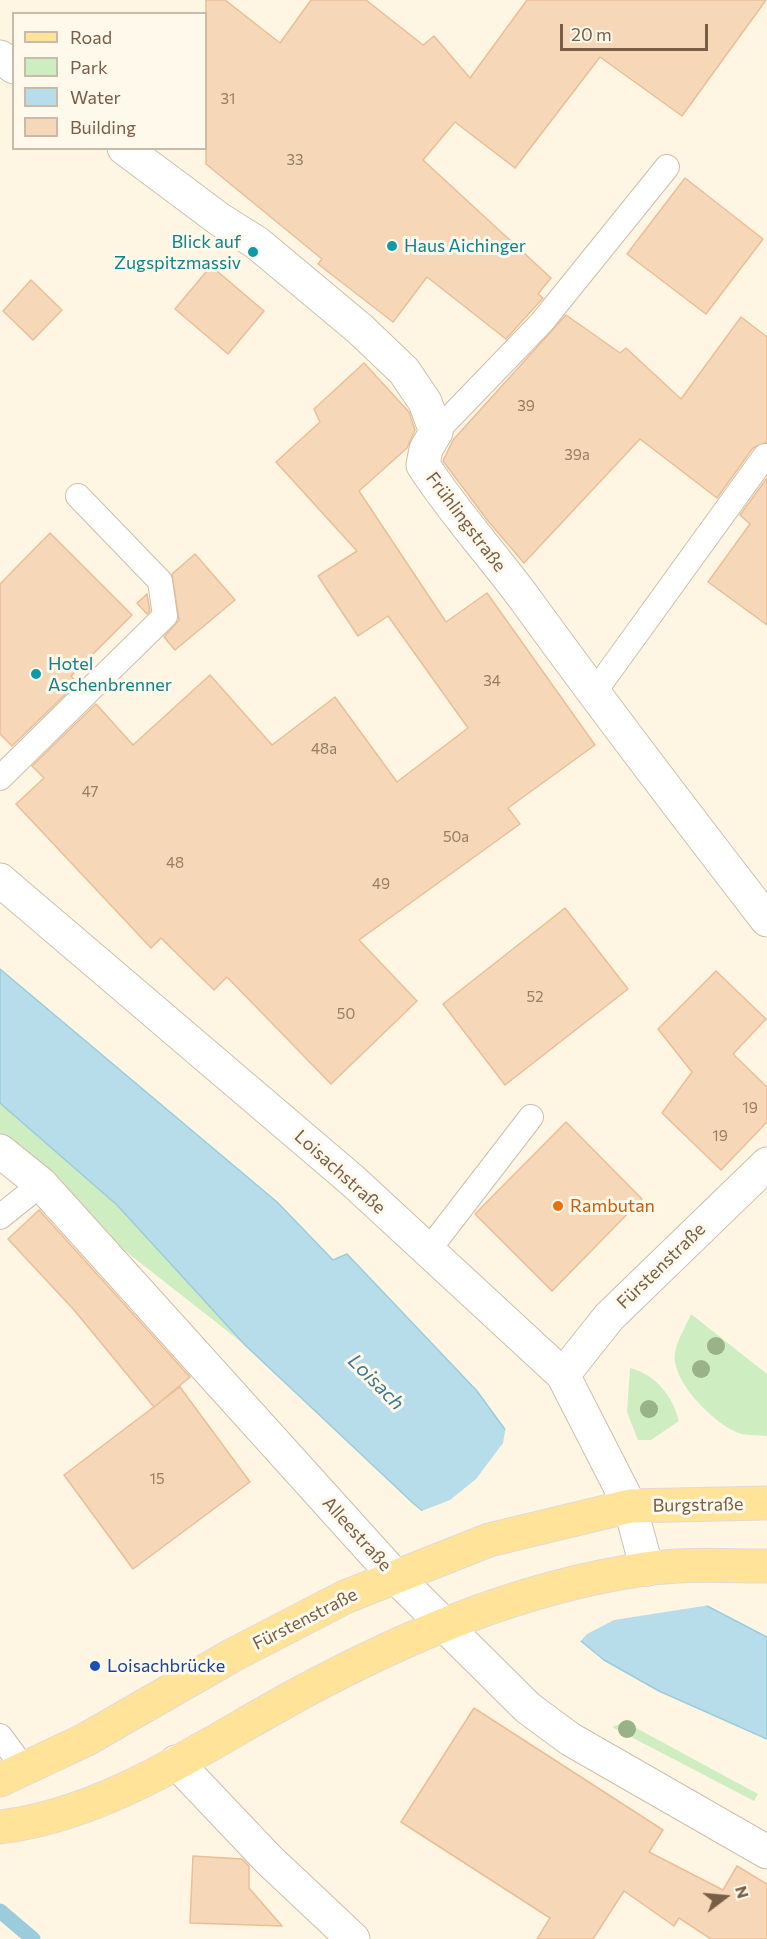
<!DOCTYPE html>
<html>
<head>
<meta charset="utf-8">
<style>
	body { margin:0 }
	#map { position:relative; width:767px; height:1939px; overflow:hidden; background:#fef6e3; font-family:Commissioner,sans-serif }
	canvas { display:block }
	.legend { position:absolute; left:12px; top:12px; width:195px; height:138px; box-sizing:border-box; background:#fff9eb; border:2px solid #c9bba9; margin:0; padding:8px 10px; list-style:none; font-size:18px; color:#785d47 }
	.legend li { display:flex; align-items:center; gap:12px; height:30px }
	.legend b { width:30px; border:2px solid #c9bba9 }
	.north { position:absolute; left:695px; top:1867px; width:60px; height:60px; -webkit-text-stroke:4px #fff9eb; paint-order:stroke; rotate:74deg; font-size:16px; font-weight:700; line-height:24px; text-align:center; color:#785d47 }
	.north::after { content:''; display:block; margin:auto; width:21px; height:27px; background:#785d47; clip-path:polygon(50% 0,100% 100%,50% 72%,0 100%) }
	.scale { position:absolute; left:560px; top:24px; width:148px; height:27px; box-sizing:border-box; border:3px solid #785d47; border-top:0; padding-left:8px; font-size:18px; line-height:21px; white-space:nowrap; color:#785d47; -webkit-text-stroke:4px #fff9eb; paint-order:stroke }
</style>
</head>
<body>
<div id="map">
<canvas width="767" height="1939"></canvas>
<ul class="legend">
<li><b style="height:8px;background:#ffe399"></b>Road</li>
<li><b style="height:16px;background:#ceedc0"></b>Park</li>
<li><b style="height:16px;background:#b6dde9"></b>Water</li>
<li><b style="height:16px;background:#f6d7b8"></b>Building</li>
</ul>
<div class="north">N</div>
<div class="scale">20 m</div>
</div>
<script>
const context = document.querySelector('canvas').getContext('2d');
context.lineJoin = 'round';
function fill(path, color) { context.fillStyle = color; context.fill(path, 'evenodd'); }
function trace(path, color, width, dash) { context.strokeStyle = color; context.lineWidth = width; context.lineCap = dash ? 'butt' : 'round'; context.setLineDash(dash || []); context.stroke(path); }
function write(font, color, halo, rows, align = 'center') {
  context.font = font + ' Commissioner,sans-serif'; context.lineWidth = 6; context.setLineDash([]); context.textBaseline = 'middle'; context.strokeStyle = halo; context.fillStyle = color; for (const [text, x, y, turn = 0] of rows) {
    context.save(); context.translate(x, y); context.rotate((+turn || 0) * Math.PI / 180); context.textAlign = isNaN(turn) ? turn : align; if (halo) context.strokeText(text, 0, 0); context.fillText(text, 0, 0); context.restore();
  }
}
const green = new Path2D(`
	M0,1103l117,102 128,140 -116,-91 -92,-86 -37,-30z
	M691,1314l76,60v62c-9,-1 -20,0 -28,-3 -24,-8 -69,-53 -64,-80 2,-13 11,-27 16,-39z
	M630,1368c26,7 42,27 49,53l-28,19h-13l-11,-28z
	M625,1722l133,72 -4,7 -142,-74z`);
const water = new Path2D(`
	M0,969l277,233 56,58 14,-6 130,137 77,106 59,60 154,80v102l-108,-48 -55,-31 -190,-156 -169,-159 -128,-140 -117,-102z`);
const pier = new Path2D(`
	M506,1426l50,69 59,59 95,51 -96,15 -27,14 -9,10 -159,-132 31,-12 26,-21 27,-36z`);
const stream = new Path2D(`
	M0,1911l33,28`);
const building = new Path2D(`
	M206,0h19l55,43 31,-43h55l57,45 11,-9 36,42 57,-78h239l-84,116 -82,-59 -85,111 -60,-46 -32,38 128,118 -13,16 5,4 -37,41 -79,-62 -34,45 -75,-58 4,-5 -116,-95z
	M685,178l78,61 -57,75 -79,-60z
	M211,266l53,45 -36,43 -53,-45z
	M31,280l31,30 -29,30 -30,-29z
	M566,315l54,38 6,-5 55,51 60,-82 26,20v105l-14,6 -36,50 -77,-59 -116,124 -36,-42 -45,-60 10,-21z
	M364,363l45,49 6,18 -8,18 -48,43 87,131 41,-29 108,152 -87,63 12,16 -161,116 58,61 -86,83 -104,-107 -13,13 -53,-52 -10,10 -135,-144 28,-26 -12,-12 64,-62 37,41 77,-70 62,70 63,-48 62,85 71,-54 -80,-112 -30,20 -40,-60 39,-25 -81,-89 44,-40 -6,-13z
	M767,478v147l-59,-43 42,-58 -10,-9z
	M50,533l82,82 -61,61 6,7 -65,63 -12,-12v-150z
	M195,554l40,46 -60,50 -11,-13 15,-17 -7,-46z
	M147,594l3,17 -3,3 -10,-11z
	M565,908l63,81 -123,96 -62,-81z
	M716,971l50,48 -33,35 34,33v35l-46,48 -59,-57 30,-41 -34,-43z
	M566,1122l76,77 -90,92 -77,-77z
	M39,1210l151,167 -36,30 -80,-97 -66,-71z
	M180,1387l70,95 -117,87 -69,-94z
	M474,1708l189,122 -14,22 74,38 14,-24 30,18v55h-56l-32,-21 -5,8 -50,-35 -31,48h-56l13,-21 -149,-96z
	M193,1856l49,3 7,7v22l33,38 -92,-3z`);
const service = new Path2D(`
	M436,432l106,-110 125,-155
	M593,694l172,-238 2,2
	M0,778l165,-162 -5,-35 -82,-85
	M0,1217l41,-33
	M427,1252l104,-135
	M0,1736l25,34`);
const minor = new Path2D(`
	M0,57l14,10
	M124,148l95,71 38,24 103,86 44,42 21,31 11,30 -10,17 -3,16c31,48 69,89 102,134 79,109 160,215 242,321
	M0,880l353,301 210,194 67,131 17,63
	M0,1151l41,33 353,391
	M563,1375l46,-58 158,-153
	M176,1762l93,98 84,79`);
const tertiary = new Path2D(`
	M394,1575l134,133 42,31 197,113`);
const primary = new Path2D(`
	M0,1780l85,-40 148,-85 112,-58 144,-57 141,-34 137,-3
	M0,1827c108,-13 203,-81 297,-132 109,-59 224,-108 348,-126 39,-6 82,-3 122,-3`);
const trees = [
	[716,1346],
	[701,1369],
	[649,1409],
	[627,1729]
];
const markers = [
	[392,246,6,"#0f9aa8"],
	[253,252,6,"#0f9aa8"],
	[36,674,6,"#0f9aa8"],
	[558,1206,6,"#e8710a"],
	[95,1666,6,"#1a4fb4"]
];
const numberNames = [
	["31",228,99],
	["33",295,160],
	["39",526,406],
	["39a",577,455],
	["34",492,681],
	["48a",324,749],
	["47",90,792],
	["50a",456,837],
	["48",175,863],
	["49",381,884],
	["52",535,997],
	["50",346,1014],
	["19",750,1108],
	["19",720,1136],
	["15",157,1479]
];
const cultureNames = [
	["Blick auf",241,242,"right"],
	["Zugspitzmassiv",241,263,"right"],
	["Haus Aichinger",404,246],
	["Hotel",48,664],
	["Aschenbrenner",48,685]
];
const streetNames = [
	["Frühlingstraße",466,522,53],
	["Loisachstraße",340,1172,42],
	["Fürstenstraße",661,1266,-44],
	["Burgstraße",698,1505,-1],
	["Alleestraße",357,1534,48],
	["Fürstenstraße",305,1619,-27]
];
const foodNames = [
	["Rambutan",570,1206]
];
const transitNames = [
	["Loisachbrücke",107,1666]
];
const waterNames = [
	["Loisach",376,1382,45]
];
fill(green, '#ceedc0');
fill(water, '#b6dde9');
trace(water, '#9bccdc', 1.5);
fill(pier, '#fef6e3');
trace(stream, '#9bccdc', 15);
fill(building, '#f6d7b8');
trace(building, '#eabf97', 1.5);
trace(service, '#d0bea9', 26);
trace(minor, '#d0bea9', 35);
trace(tertiary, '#d0bea9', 35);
trace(primary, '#e1dbd7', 35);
trace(service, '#fff', 24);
trace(minor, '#fff', 33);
trace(tertiary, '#fff', 33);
trace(primary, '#ffe399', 33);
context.fillStyle = '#99b287';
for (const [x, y] of trees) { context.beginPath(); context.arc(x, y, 9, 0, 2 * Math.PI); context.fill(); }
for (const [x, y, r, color] of markers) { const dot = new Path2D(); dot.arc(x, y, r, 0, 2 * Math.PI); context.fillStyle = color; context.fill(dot); trace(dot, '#fff9eb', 2); }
write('15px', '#987c63', null, numberNames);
write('18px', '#0d838f', '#fff9eb', cultureNames, 'left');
write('18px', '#785d47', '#fff9eb', streetNames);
write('18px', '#c56008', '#fff9eb', foodNames, 'left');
write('18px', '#164399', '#fff9eb', transitNames, 'left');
write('italic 20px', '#3e798e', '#fff9eb', waterNames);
</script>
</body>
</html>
